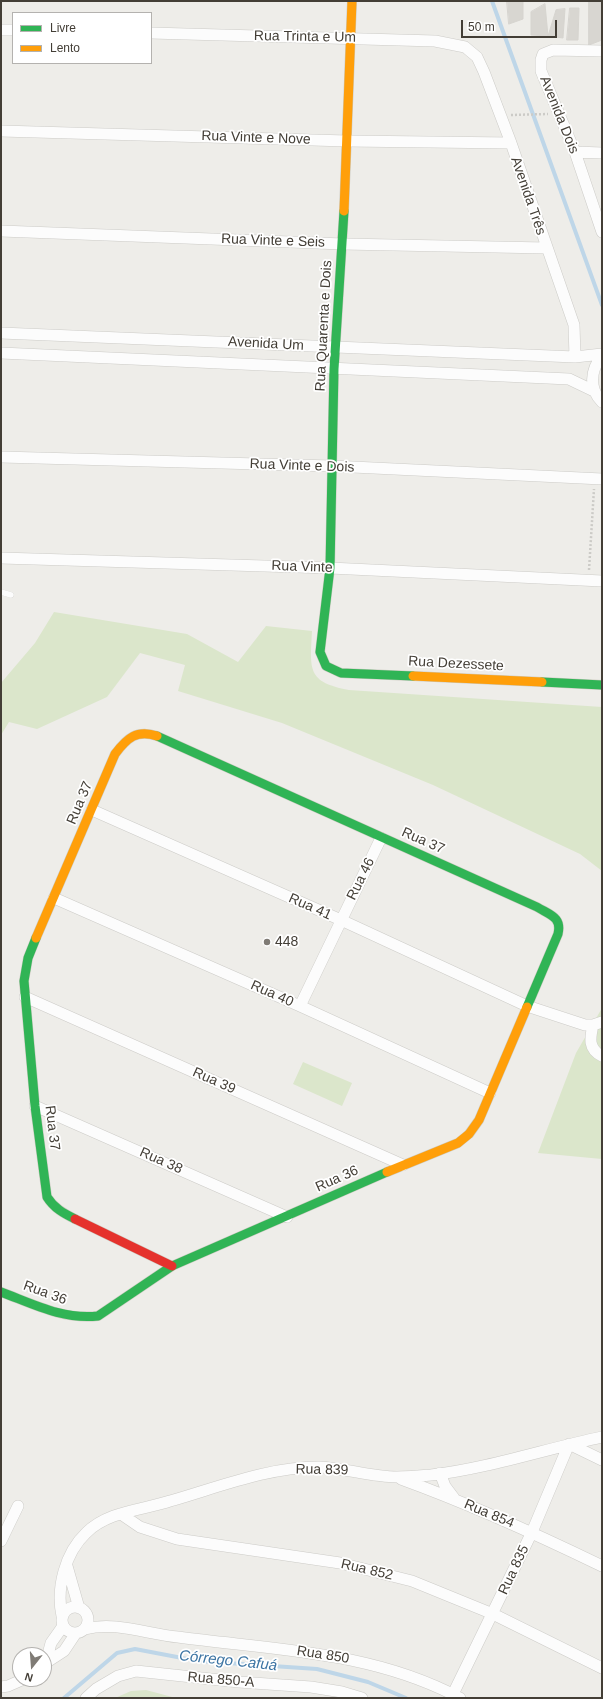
<!DOCTYPE html>
<html>
<head>
<meta charset="utf-8">
<style>
	body { margin:0 }
	#map { position:relative; width:603px; height:1699px; overflow:hidden; background:#eeede9; font-family:Arial,sans-serif }
	canvas { display:block }
	.frame { position:absolute; inset:0; border:2px solid #433e36; pointer-events:none }
	.legend { position:absolute; left:12px; top:12px; width:140px; height:52px; box-sizing:border-box; background:#fff; border:1px solid #b4b2af; margin:0; padding:5px 7px; list-style:none; font-size:12px; color:#433e36 }
	.legend li { display:flex; align-items:center; gap:8px; height:20px }
	.legend b { width:20px; border:1px solid #b4b2af }
	.north { position:absolute; left:12px; top:1647px; width:40px; height:40px; box-sizing:border-box; background:#fff; border:1px solid #b4b2af; border-radius:50%; rotate:197deg; font-size:11px; font-weight:700; line-height:16px; text-align:center; color:#433e36 }
	.north::after { content:''; display:block; margin:auto; width:14px; height:18px; background:#7f7b75; clip-path:polygon(50% 0,100% 100%,50% 72%,0 100%) }
	.scale { position:absolute; left:461px; top:20px; width:96px; height:18px; box-sizing:border-box; border:2px solid #433e36; border-top:0; padding-left:5px; font-size:12px; line-height:14px; white-space:nowrap; color:#433e36; -webkit-text-stroke:3px #fff; paint-order:stroke }
</style>
</head>
<body>
<div id="map">
<canvas width="603" height="1699"></canvas>
<div class="frame"></div>
<ul class="legend">
<li><b style="height:5px;background:#30b455"></b>Livre</li>
<li><b style="height:5px;background:#ff9f0a"></b>Lento</li>
</ul>
<div class="north">N</div>
<div class="scale">50 m</div>
</div>
<script>
const context = document.querySelector('canvas').getContext('2d');
context.lineJoin = 'round';
function fill(path, color) { context.fillStyle = color; context.fill(path, 'evenodd'); }
function trace(path, color, width, dash) { context.strokeStyle = color; context.lineWidth = width; context.lineCap = dash ? 'butt' : 'round'; context.setLineDash(dash || []); context.stroke(path); }
function write(font, color, halo, rows, align = 'center') {
  context.font = font + ' Arial,sans-serif'; context.lineWidth = 3.5; context.setLineDash([]); context.textBaseline = 'middle'; context.strokeStyle = halo; context.fillStyle = color; for (const [text, x, y, turn = 0] of rows) {
    context.save(); context.translate(x, y); context.rotate((+turn || 0) * Math.PI / 180); context.textAlign = isNaN(turn) ? turn : align; if (halo) context.strokeText(text, 0, 0); context.fillText(text, 0, 0); context.restore();
  }
}
const green = new Path2D(`
	M54,612l133,22 51,28 28,-36 46,5c-2,39 -5,51 37,59l253,17v164l-22,-17 -147,-69 -151,-62 -104,-32 7,-26 -45,-12 -33,44 -70,32 -28,-7 -8,13v-52l34,-40z
	M602,1008v151l-64,-6 38,-100z
	M303,1062l49,21 -10,23 -49,-22z
	M146,1690l30,8h-61l16,-7z`);
const stream = new Path2D(`
	M492,1l110,304
	M64,1698l53,-45 18,-4 63,12 119,8 51,13 38,16`);
const building = new Path2D(`
	M507,1h16v18l-14,5z
	M589,1h13v39l-13,5z
	M545,4l3,32 -17,-1v-23z
	M570,8h9l-1,32h-11z
	M565,9l-2,29 -15,-2 8,-26z`);
const path = new Path2D(`
	M511,115l37,-1
	M589,570l5,-81`);
const lane = new Path2D(`
	M1,592l10,3`);
const street = new Path2D(`
	M1,30h12
	M151,33l284,8 30,6 12,10 7,15 27,71 63,182 1,32
	M602,51l-49,-1 -10,4 -2,6v11l34,81 27,80
	M1,131l346,10 164,2
	M575,152l27,1
	M1,231l342,13 203,4
	M1,333l574,24 27,-3
	M1,353l568,26 25,12
	M602,356c-12,14 -13,33 0,46
	M1,457l331,9 270,13
	M1,558l329,10 272,13
	M92,810l249,110 186,86 58,19h8l9,-3
	M54,898l246,108 190,87
	M25,997l378,168
	M300,1006l81,-168
	M593,1025c-3,13 -5,24 9,31
	M35,1106l252,111
	M440,1473l5,13 9,12
	M401,1479c69,25 135,55 201,87
	M121,1514l19,13 37,12 163,24 72,18 81,33 109,54
	M1,1541l17,-35
	M67,1566l12,42
	M62 1620a13 13 0 1 1 26 0a13 13 0 1 1-26 0Z
	M62,1616c-6,-28 3,-63 24,-83 22,-22 57,-23 84,-32 49,-14 98,-34 149,-34 26,1 52,10 78,10 11,0 23,-1 34,-2 58,-7 114,-26 171,-38
	M85,1629c30,-8 62,5 93,8 97,13 194,14 282,61
	M46,1662l5,-19 12,-17
	M44,1664l20,-13 12,-18
	M1,1687l7,-1 16,-7
	M453,1694l79,-162 37,-88 33,16
	M86,1698l10,-9 22,-13 18,-5 103,11 72,5 31,5 20,6`);
const fast = new Path2D(`
	M344,211l-10,158 -4,199 -10,84 6,14 15,7 72,3
	M542,682l60,3
	M157,736l380,171c13,8 25,10 21,27l-31,73
	M36,938l-8,20 -4,23 11,125 12,91c7,11 16,16 28,22
	M1,1292c32,12 62,28 97,24l74,-50 215,-94`);
const slow = new Path2D(`
	M344,211l8,-210
	M413,676l129,6
	M36,938l79,-184c12,-16 22,-25 42,-18
	M387,1172l71,-29 11,-9 10,-14 48,-113`);
const jam = new Path2D(`
	M75,1219l97,47`);
const markers = [
	[267,942,4,"#7f7b75"]
];
const streetNames = [
	["Rua Trinta e Um",305,37,1],
	["Avenida Dois",559,115,68],
	["Rua Vinte e Nove",256,138,2],
	["Avenida Três",528,196,71],
	["Rua Vinte e Seis",273,241,2],
	["Rua Quarenta e Dois",324,326,-87],
	["Avenida Um",266,344,3],
	["Rua Vinte e Dois",302,466,2],
	["Rua Vinte",302,567,2],
	["Rua Dezessete",456,664,3],
	["Rua 37",80,803,-67],
	["Rua 37",423,841,24],
	["Rua 46",361,879,-64],
	["Rua 41",310,907,24],
	["Rua 40",272,994,24],
	["Rua 39",214,1081,24],
	["Rua 37",52,1128,83],
	["Rua 38",161,1161,24],
	["Rua 36",337,1179,-24],
	["Rua 36",45,1293,20],
	["Rua 839",322,1470,1],
	["Rua 854",489,1514,23],
	["Rua 852",367,1570,13],
	["Rua 835",514,1570,-65],
	["Rua 850",323,1655,9],
	["Rua 850-A",221,1680,5]
];
const poiNames = [
	["448",275,942]
];
const waterNames = [
	["Córrego Cafuá",228,1661,6]
];
fill(green, '#dbe6cb');
trace(stream, '#bed6e8', 4);
fill(building, '#d8d6d1');
trace(building, '#d6d4cf', 1);
trace(lane, '#cccbc7', 6);
trace(street, '#cccbc7', 12);
trace(fast, '#cccac0', 10);
trace(slow, '#cccac0', 10);
trace(jam, '#cccac0', 10);
trace(path, '#cccbc7', 2.5, [2, 2]);
trace(lane, '#fcfcfc', 5.5);
trace(street, '#fcfcfc', 11);
trace(fast, '#30b455', 9);
trace(slow, '#ff9f0a', 9);
trace(jam, '#e5322d', 9);
for (const [x, y, r, color] of markers) { const dot = new Path2D(); dot.arc(x, y, r, 0, 2 * Math.PI); context.fillStyle = color; context.fill(dot); trace(dot, '#fff', 1.5); }
write('14px', '#433e36', '#fff', streetNames);
write('14px', '#433e36', '#fff', poiNames, 'left');
write('italic 15px', '#3c74a3', '#fff', waterNames);
</script>
</body>
</html>
